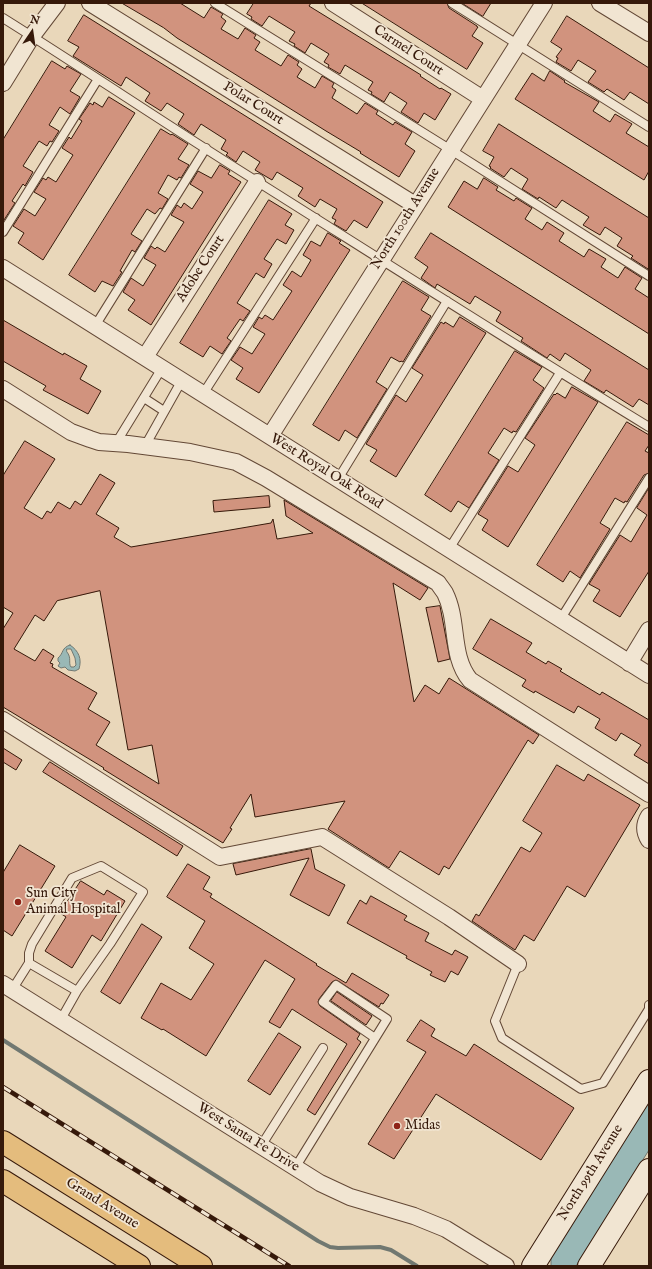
<!DOCTYPE html>
<html>
<head>
<meta charset="utf-8">
<style>
	body { margin:0 }
	#map { position:relative; width:652px; height:1269px; overflow:hidden; background:#e9d7ba; font-family:"IM FELL English",serif }
	canvas { display:block }
	.frame { position:absolute; inset:0; border:4px solid #36190a; pointer-events:none }
	.north { position:absolute; left:12px; top:12px; width:40px; height:40px; -webkit-text-stroke:3px #f1e5d2; paint-order:stroke; rotate:13deg; font-size:11px; font-weight:700; line-height:16px; text-align:center; color:#36190a }
	.north::after { content:''; display:block; margin:auto; width:14px; height:18px; background:#36190a; clip-path:polygon(50% 0,100% 100%,50% 72%,0 100%) }
</style>
</head>
<body>
<div id="map">
<canvas width="652" height="1269"></canvas>
<div class="frame"></div>
<div class="north">N</div>
</div>
<script>
const context = document.querySelector('canvas').getContext('2d');
context.lineJoin = 'round';
function fill(path, color) { context.fillStyle = color; context.fill(path, 'evenodd'); }
function trace(path, color, width, dash) { context.strokeStyle = color; context.lineWidth = width; context.lineCap = dash ? 'butt' : 'round'; context.setLineDash(dash || []); context.stroke(path); }
function write(font, color, halo, rows, align = 'center') {
  context.font = font + ' "IM FELL English",serif'; context.lineWidth = 3.5; context.setLineDash([]); context.textBaseline = 'middle'; context.strokeStyle = halo; context.fillStyle = color; for (const [text, x, y, turn = 0] of rows) {
    context.save(); context.translate(x, y); context.rotate((+turn || 0) * Math.PI / 180); context.textAlign = isNaN(turn) ? turn : align; if (halo) context.strokeText(text, 0, 0); context.fillText(text, 0, 0); context.restore();
  }
}
const water = new Path2D(`
	M70,645c9,6 12,14 9,24l-4,2 -7,-1 -3,-3 -4,1 -3,-2 2,-3 -2,-2v-3c6,-5 3,-10 12,-13zM67,649h4l4,9 1,7 -2,2h-3c-3,-4 1,-9 -4,-15z
	M649,1098v52l-73,116h-25v-10z`);
const stream = new Path2D(`
	M3,1040l315,201 12,6 8,1 42,-1 11,3 26,16`);
const building = new Path2D(`
	M122,3h58l24,15 7,-11 12,7 -2,3 5,4 -5,8 17,10 7,-11 11,7 -2,3 6,4 -5,8 26,16 7,-11 11,7 -2,3 5,4 -5,8 18,11 7,-12 12,7 -2,4 4,3 -4,8 25,16 8,-11 13,8 -2,3 17,11 2,-3 17,10 -7,12 10,7 -16,26 -39,-24 1,-1 -35,-21 -149,-93 -13,-10z
	M254,3h57l-2,3 112,69 -1,1 20,13 1,-1 10,6 -16,26 -11,-7 -6,10 -17,-11 6,-9 -17,-11 -6,10 -13,-8 1,-2 -4,-2 5,-8 -28,-17 -5,9 -12,-7 1,-2 -5,-3 5,-8 -18,-11 -6,10 -11,-7 1,-2 -6,-3 6,-9 -26,-16 -7,10 -11,-7 1,-2 -5,-3z
	M362,3h85l2,5 28,18v1h1l-6,9 11,7 -16,26z
	M462,3h29l-8,13z
	M84,15l299,187 -16,26 -13,-8 -8,11 -12,-7 2,-4 -4,-2 5,-9 -17,-10 -5,8 -17,-11 5,-8 -26,-16 -5,8 -17,-10 5,-8 -17,-11 -7,11 -10,-7 2,-2 -7,-4 5,-9 -25,-16 -7,11 -16,-11 6,-10 -17,-11 -6,8 -16,-10 5,-8 -24,-16 -5,9 -48,-30 6,-9 -11,-6z
	M567,16l82,52v36l-19,-12 -6,8 -17,-11 -3,3 -16,-10 8,-11 -18,-11 -7,11 -15,-9 2,-4 -2,-1 6,-8 -11,-7z
	M52,61l13,8 2,-3 14,8 -11,17 10,6 -10,17 -10,-7 -11,18 10,6 -7,11 -2,-1 -3,5 -8,-5 -16,25 10,6 -8,14 -2,-2 -11,17 3,2 -11,17 -1,-1v-79z
	M550,71l15,10 -1,1 35,20 -6,9 17,11 5,-8 17,10 -6,9 23,14v24l-5,9 -129,-81 17,-26 12,8z
	M109,97l26,16 -92,147 -25,-17 6,-10 -11,-7 11,-17 11,7 11,-17 -12,-7 9,-14 3,2 2,-3 8,5 17,-27 -11,-7 7,-11 2,2 11,-18 -3,-2 11,-16 3,2 1,-3 8,5z
	M499,124l150,94v48l-1,3 -17,-11 2,-2 -16,-10 5,-8 -17,-11 -5,8 -17,-10 6,-8 -27,-17 -6,8 -17,-11 -1,2 -16,-10 6,-10 -17,-11 -7,9 -14,-9 1,-1 -2,-1 5,-9 -11,-6z
	M161,129l10,6 1,-1 16,10 -10,15 11,6 -8,13 -2,-1 -2,3 -9,-5 -10,18 10,6 -6,10 -2,-1 -5,6 -8,-5 -16,25 11,7 -7,11 -3,-2 -12,21 2,1 -9,14 -11,-5 -7,11 -26,-17z
	M220,165l10,6 -2,3 13,8 -90,143 -23,-15 7,-10 -12,-8 8,-14 12,8 13,-21 -12,-7 7,-12 4,3 2,-2 8,5 19,-30 -13,-7 6,-10 4,3 3,-5 8,6 11,-17 -13,-8 8,-13 13,7z
	M484,178l14,9 -2,3 18,11 2,-3 16,10 -7,11 17,11 5,-8 17,11 -5,8 25,16 5,-8 17,10 -5,8 17,11 7,-11 17,11 -7,11 14,9v36l-201,-127 16,-26 13,8z
	M269,200l23,14 -7,11 9,5 -8,14 -9,-5 -13,20 8,5 -8,14 -8,-5 -19,30 13,8 -7,10 -3,-2 -13,19 4,3 -9,13 -12,-8 -7,11 -23,-14z
	M328,233l13,8 -2,2 11,7 -91,143 -23,-14 7,-11 -12,-8 9,-13 12,7 13,-20 -12,-7 6,-10 3,2 3,-4 8,5 19,-29 -9,-6 9,-14 9,6 10,-17 -8,-5 8,-14 9,5z
	M431,233l218,137v35l-10,-6 -6,8 -27,-17 -2,3 -20,-12 7,-11 -26,-17 -5,8 -10,-7 -3,4 -26,-17 2,-3 -27,-17 5,-9 -26,-16 -5,8 -33,-20 -2,4 -14,-10 7,-11 -13,-9z
	M403,281l26,16 -8,13 10,6 -28,46 -2,-1 -1,1 -9,-5 -15,25 11,7 -30,49 -12,-8 -6,11 -26,-16z
	M460,317l26,16 -90,144 -26,-16 7,-11 -11,-6 30,-49 10,7 17,-27 -11,-7 29,-46 3,2 1,-2 8,5z
	M3,320l60,35 1,-2 23,13 -7,13 21,12 -13,23 -45,-24 3,-4 -43,-25z
	M515,351l27,16 -9,13 11,8 -28,44 -3,-1 -1,2 -8,-5 -16,25 11,7 -30,48 -11,-7 -7,11 -26,-17z
	M572,387l26,15 -90,145 -26,-17 6,-10 -10,-6 30,-48 10,6 17,-27 -10,-7 29,-44 1,1 2,-2 8,5z
	M627,422l22,13v10l-4,6 4,2v20l-5,2 -17,27 -2,-1 -1,2 -9,-5 -15,25 10,6 -30,49 -10,-7 -7,11 -26,-17z
	M25,441l30,18 -31,49 18,11 5,-8 4,2 7,-11 12,7 5,-8 6,4 19,-31 15,9 -19,31 23,14 -5,9 17,10 140,-24 2,-4 4,20 36,-6 -27,-17 -2,-16 144,88 -8,12 -27,-17 21,119 11,-17 14,9 10,-16 90,57 -6,9 -5,-4 -79,129 -5,-3 -5,9 -39,-24 -11,17 -61,-39 17,-28 -90,16 -4,-23 -21,34 2,1 -9,14 -120,-74 1,-1 -101,-61v-78l10,-16 -10,-6v-131zM100,591l28,159 24,-5 7,39 -63,-39 14,-23 -22,-13 9,-16 -45,-26 1,-3 -3,-1 4,-7 -11,-7 -8,12 -21,-12 21,-34 9,6 13,-20z
	M649,488v83l-29,46 -27,-16 7,-11 -11,-6 31,-49 11,7 16,-27 -10,-7z
	M269,496l1,11 -56,5 -1,-11z
	M440,606l10,53 -12,3 -12,-54z
	M491,619l41,24 -6,9 20,12 2,-3 14,8 -2,2 40,24 2,-3 47,28v44l-15,-9 7,-10 -20,-12 -5,8 -21,-13 5,-9 -22,-13 -4,7 -39,-22 -1,2 -12,-7 4,-6 -53,-31z
	M3,748l19,12 -6,10 -13,-8z
	M50,762l133,84 -6,10 -134,-84z
	M557,765l27,16 4,-7 52,31 -55,92 -18,-11 -33,55 -10,-6 -9,15 -43,-29 4,-7 3,2 42,-69 9,5 12,-19 -19,-12z
	M20,845l35,21 -43,70 -9,-6v-57z
	M311,849l4,20 30,16 -16,31 -39,-21 19,-37 -73,17 -3,-11z
	M188,864l22,13 -7,12 9,5 -2,3 107,67 -1,1 30,18 6,-10 37,22 -6,9 -2,-1 -2,4 -43,-27 -4,2 -13,17 -1,3 2,4 40,28 -3,5 4,3 -46,73 -8,-5 40,-66 -55,-35 -12,19 -11,-6 26,-43 -30,-19 -59,96 -43,-27 -1,1 -21,-12 20,-35 30,17 23,-36 -25,-16 16,-27 -38,-24z
	M81,881l23,14 3,-5 18,11 -24,40 -9,-6 -20,33 -27,-17 21,-34 -6,-4z
	M371,896l36,20 -3,4 25,13 -4,8 27,14 3,-5 13,7 -10,18 -7,-4 -6,11 -15,-7 2,-3 -26,-14 1,-2 -60,-33 13,-23 6,4z
	M142,924l20,13 -42,67 -19,-12z
	M337,992l35,24 -6,9 -35,-24z
	M421,1020l14,9 -4,7 35,20 8,-12 100,64 -33,52 -105,-66 -42,65 -26,-15 58,-92 -19,-11z
	M279,1033l22,14 -31,48 -22,-14z`);
const lane = new Path2D(`
	M215,3l236,147 198,126
	M452,3l197,124
	M3,18c86,54 170,111 255,164 130,82 260,165 391,245
	M3,232l95,-153
	M95,326l111,-178
	M203,394l113,-176
	M144,398l20,13
	M116,443l46,-75
	M145,446l37,-66
	M338,479l109,-178
	M449,549l111,-176
	M560,620l89,-142
	M29,963v-10l3,-9 40,-66 29,-12 42,26 -33,52 -33,47
	M518,964l-23,57 7,17 79,51 22,-6 46,-74v-4
	M12,990l17,-27 48,28 -17,30
	M261,1146l62,-98
	M295,1168l92,-149 -51,-34 -13,17 52,36`);
const street = new Path2D(`
	M90,3l325,202
	M333,3l150,96
	M600,3l49,30
	M3,83l29,-47 25,-33
	M3,268l646,407
	M145,357l112,-175
	M3,389l68,43 19,7 9,3 29,2 62,8 46,10 30,16 172,105c2,3 5,7 7,10 14,28 5,63 25,87l179,114
	M270,436l274,-433
	M629,663l20,-33
	M3,720l217,137 102,-20 127,80 69,47
	M649,816c-5,8 -5,16 0,24
	M3,984l317,199 30,14 64,19 32,13 60,37`);
const secondary = new Path2D(`
	M533,1266l116,-185
	M589,1266l60,-96`);
const highway = new Path2D(`
	M3,1142l198,124
	M3,1181l136,85`);
const rail = new Path2D(`
	M3,1087l286,179`);
const markers = [
	[18,902,4,"#8f2418"],
	[397,1126,4,"#8f2418"]
];
const streetNames = [
	["Carmel Court",408,51,33],
	["Polar Court",253,104,32],
	["North 100th Avenue",406,219,-58],
	["Adobe Court",201,269,-57],
	["West Royal Oak Road",326,472,32],
	["West Santa Fe Drive",248,1138,32],
	["North 99th Avenue",591,1173,-58],
	["Grand Avenue",102,1204,32]
];
const poiNames = [
	["Sun City",26,894],
	["Animal Hospital",26,910],
	["Midas",405,1126]
];
fill(water, '#99b8b6');
trace(water, '#717871', 1);
trace(stream, '#717871', 4);
fill(building, '#d1937e');
trace(building, '#36190a', 1);
trace(lane, '#634836', 10);
trace(street, '#634836', 18);
trace(secondary, '#36190a', 24);
trace(highway, '#36190a', 24);
trace(lane, '#f1e5d2', 8);
trace(street, '#f1e5d2', 16);
trace(secondary, '#f1e5d2', 22);
trace(highway, '#e4bc7d', 22);
trace(rail, '#36190a', 4.5);
trace(rail, '#f1e5d2', 3, [9]);
for (const [x, y, r, color] of markers) { const dot = new Path2D(); dot.arc(x, y, r, 0, 2 * Math.PI); context.fillStyle = color; context.fill(dot); trace(dot, '#f1e5d2', 1.5); }
write('14px', '#36190a', '#f1e5d2', streetNames);
write('14px', '#36190a', '#f1e5d2', poiNames, 'left');
</script>
</body>
</html>
